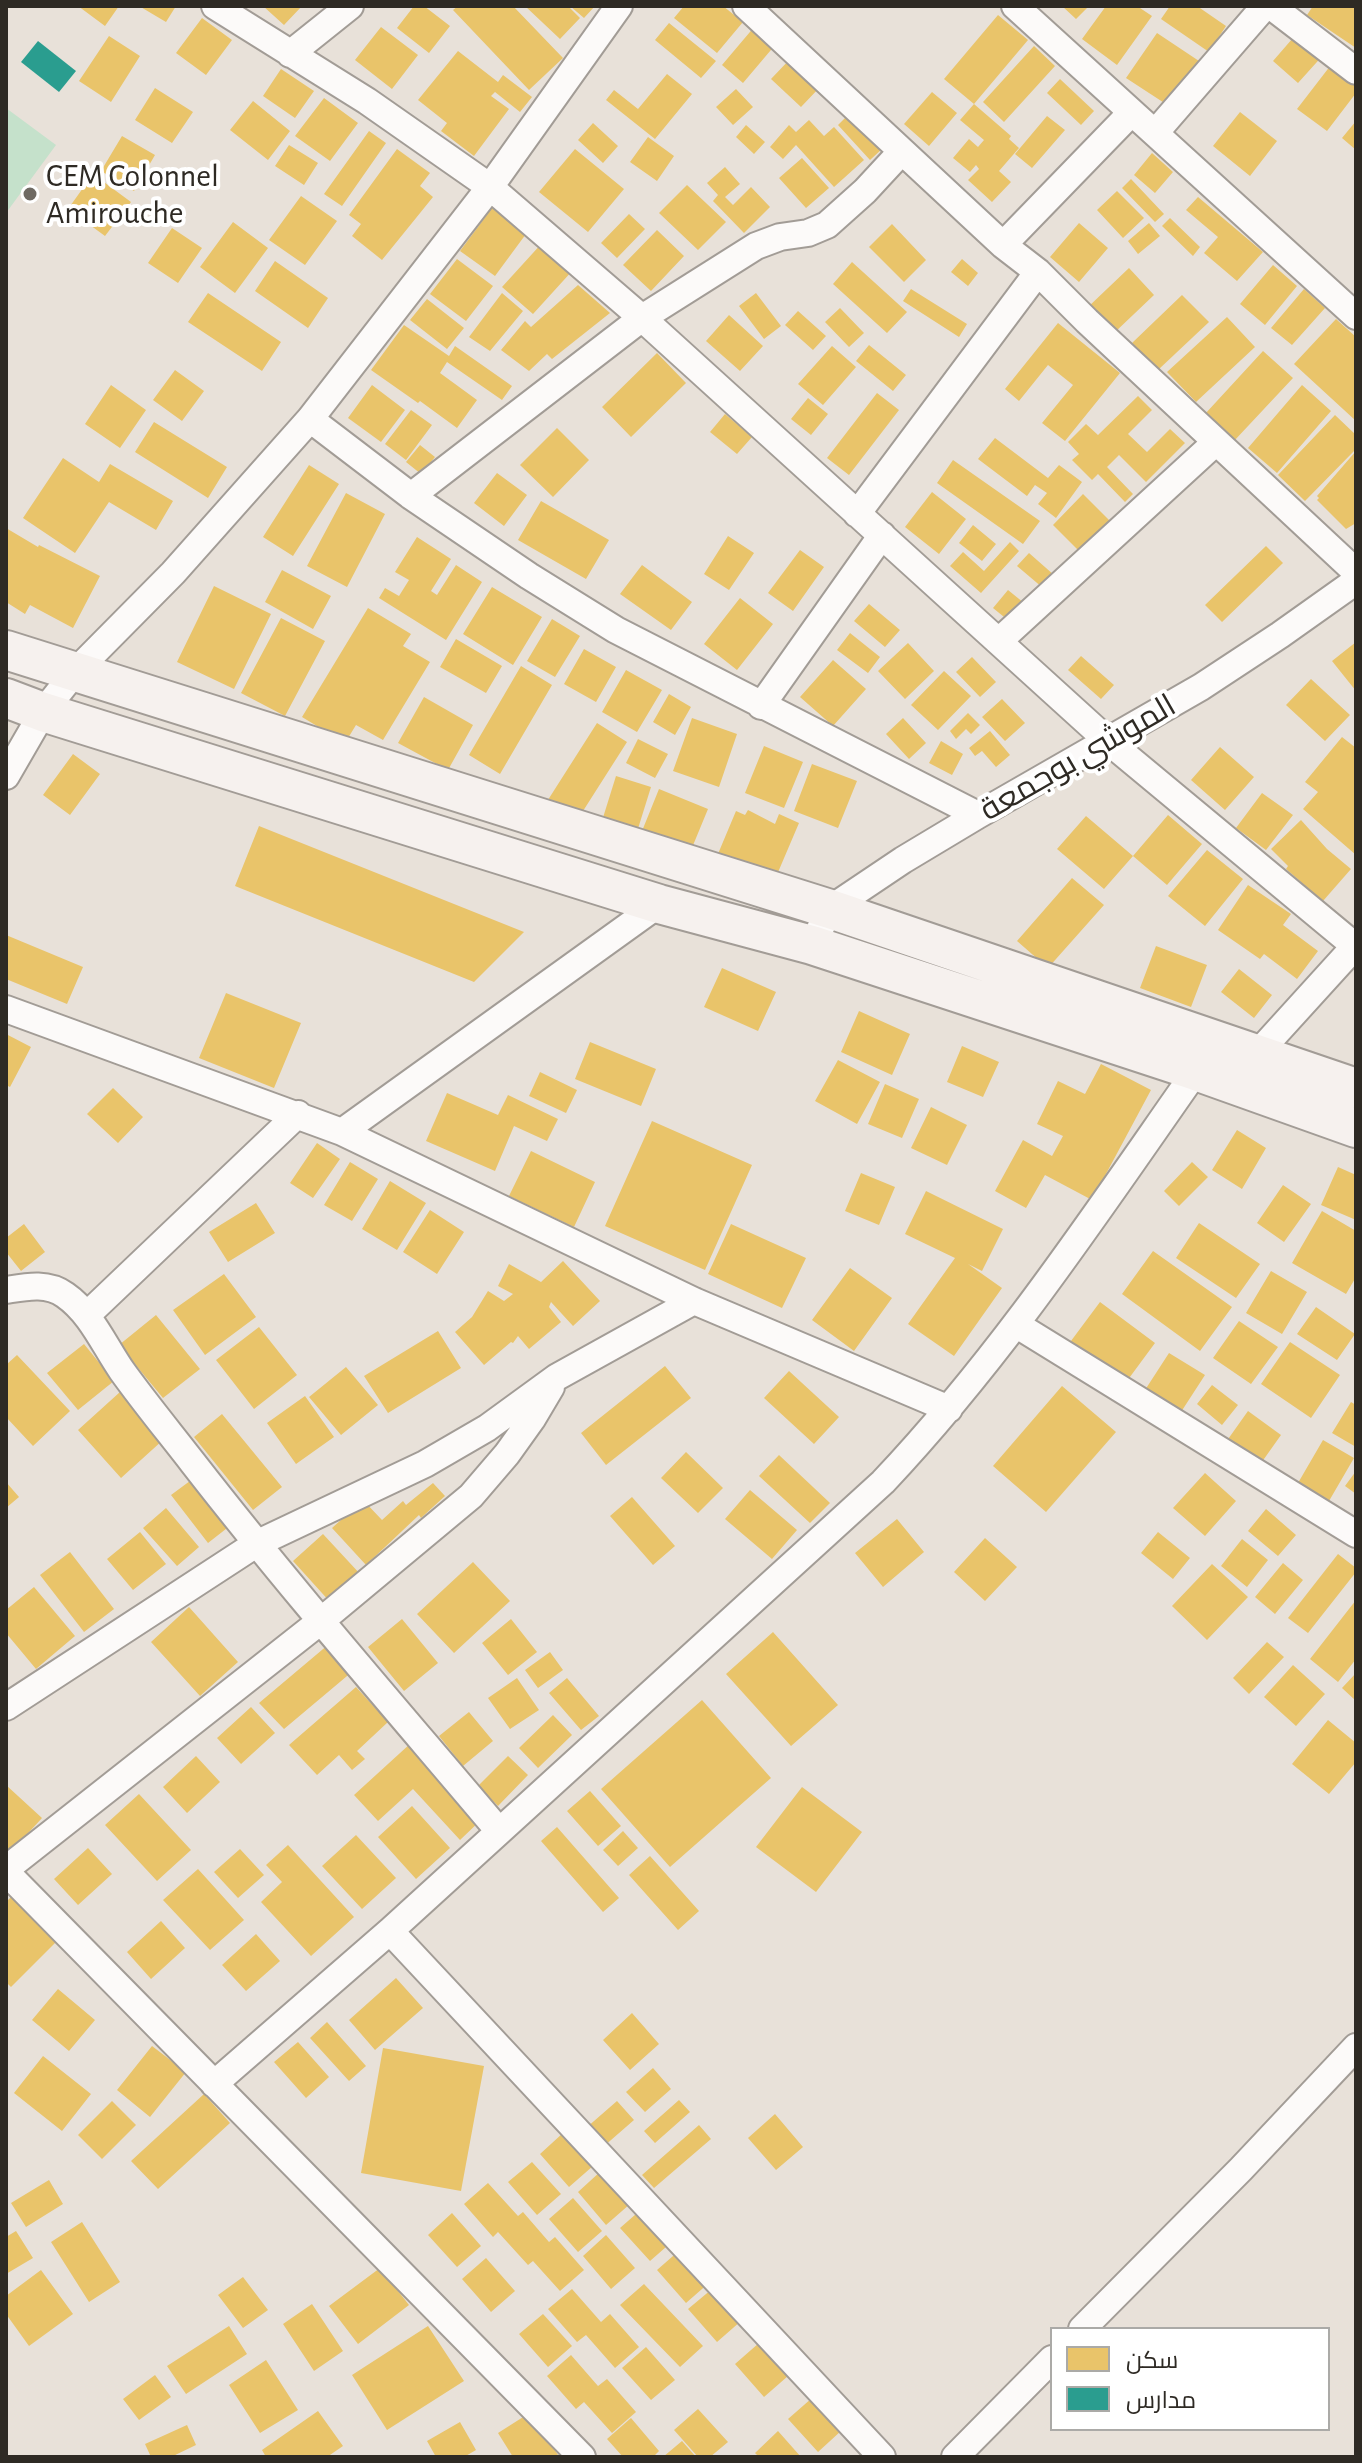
<!DOCTYPE html>
<html>
<head>
<meta charset="utf-8">
<style>
	body { margin:0 }
	#map { position:relative; width:1362px; height:2463px; overflow:hidden; background:#e8e1d9; font-family:"Alegreya Sans",Cairo,sans-serif }
	canvas { display:block }
	.frame { position:absolute; inset:0; border:8px solid #2e2a24; pointer-events:none }
	.legend { position:absolute; left:1050px; top:2327px; width:280px; height:104px; box-sizing:border-box; background:#fff; border:2px solid #abaaa7; margin:0; padding:10px 14px; list-style:none; font-size:24px; color:#2e2a24 }
	.legend li { display:flex; align-items:center; gap:16px; height:40px }
	.legend b { width:40px; border:2px solid #abaaa7 }
</style>
</head>
<body>
<div id="map">
<canvas width="1362" height="2463"></canvas>
<div class="frame"></div>
<ul class="legend">
<li><b style="height:22px;background:#e9c46a"></b>سكن</li>
<li><b style="height:22px;background:#2a9d8f"></b>مدارس</li>
</ul>
</div>
<script>
const context = document.querySelector('canvas').getContext('2d');
context.lineJoin = 'round';
function fill(path, color) { context.fillStyle = color; context.fill(path, 'evenodd'); }
function trace(path, color, width, dash) { context.strokeStyle = color; context.lineWidth = width; context.lineCap = dash ? 'butt' : 'round'; context.setLineDash(dash || []); context.stroke(path); }
function write(font, color, halo, rows, align = 'center') {
  context.font = font + ' "Alegreya Sans",Cairo,sans-serif'; context.lineWidth = 8; context.setLineDash([]); context.textBaseline = 'middle'; context.strokeStyle = halo; context.fillStyle = color; for (const [text, x, y, turn = 0] of rows) {
    context.save(); context.translate(x, y); context.rotate((+turn || 0) * Math.PI / 180); context.textAlign = isNaN(turn) ? turn : align; if (halo) context.strokeText(text, 0, 0); context.fillText(text, 0, 0); context.restore();
  }
}
const green = new Path2D(`
	M6,108l50,37 -50,68z`);
const homes = new Path2D(`
	M78,6h41l-14,20z
	M139,6h37l-10,16z
	M263,6h39l-18,19z
	M414,6h10l26,20 -21,27 -32,-25z
	M458,6h55l50,52 -34,32 -76,-80z
	M525,6h43l12,12 -20,21z
	M570,6h25l-11,12z
	M684,6h39l20,16 -26,31 -43,-35z
	M1062,6h27l-13,13z
	M1106,6h31l15,10 -35,49 -35,-26z
	M1170,6h27l29,20 -17,26 -48,-33z
	M1313,6h43v42l-49,-33z
	M998,15l30,25 -54,64 -30,-25z
	M202,18l30,22 -26,35 -30,-22z
	M669,23l47,38 -15,17 -46,-38z
	M755,26l21,18 -33,39 -21,-18z
	M381,27l37,28 -26,34 -37,-29z
	M1299,31l26,22 -27,30 -25,-22z
	M1157,33l45,30 -30,45 -46,-30z
	M109,36l31,20 -29,46 -32,-21z
	M1034,46l21,20 -51,56 -21,-20z
	M458,51l40,31 5,-7 29,22 -12,15 -25,-20 -4,4 18,13 -35,47 -33,-25 6,-8 -29,-23z
	M791,58l30,28 -20,21 -30,-28z
	M1334,61l22,17v15l-29,38 -30,-22z
	M281,69l33,22 -19,27 -32,-22z
	M667,74l25,20 -37,45 -49,-39 8,-10 24,19z
	M1060,79l34,32 -13,14 -34,-32z
	M155,88l38,24 -21,31 -37,-23z
	M736,89l17,18 -20,18 -17,-18z
	M932,92l25,21 -28,33 -25,-22z
	M324,98l34,25 -28,38 -35,-25z
	M253,101l37,30 -22,29 -38,-30z
	M974,104l37,32 -2,3 10,9 -20,23 12,11 -19,20 -24,-22 11,-11 -3,-4 -6,7 -17,-14 16,-19 9,8 6,-7 -24,-20z
	M1240,112l37,29 -27,35 -37,-30z
	M849,114l33,35 -12,11 -32,-35z
	M1047,116l18,14 -33,38 -17,-14z
	M809,120l15,16 10,-9 30,33 -30,27 -38,-42 -13,14 -13,-12 19,-22 7,7z
	M1356,121v29l-14,-12z
	M593,123l25,23 -15,17 -25,-23z
	M746,125l19,17 -11,12 -18,-17z
	M369,131l17,12 -44,63 -18,-12z
	M122,136l33,19 -21,36 -33,-20z
	M648,137l26,19 -17,25 -27,-19z
	M289,145l29,18 -14,22 -29,-19z
	M397,149l33,24 -10,13 13,11 -51,63 -30,-24 9,-12 -12,-9z
	M575,149l49,40 -36,43 -49,-40z
	M1152,153l21,19 -18,21 -21,-18z
	M802,158l27,30 -23,20 -27,-30z
	M725,167l15,17 -15,13 8,8 18,-18 19,20 -26,26 -31,-32 5,-6 -11,-12z
	M93,174l38,28 -26,34 -37,-27z
	M1131,179l33,35 -9,8 -33,-34z
	M687,185l39,37 -28,28 -39,-37z
	M1117,191l27,27 -21,20 -26,-28z
	M301,196l36,25 -32,44 -36,-25z
	M1198,197l65,55 -26,29 -33,-28 14,-16 -32,-27z
	M492,208l34,26 -31,42 -35,-25z
	M629,214l16,15 -28,29 -16,-15z
	M1170,218l30,29 -7,9 -31,-30z
	M233,222l35,26 -33,45 -35,-26z
	M1079,223l29,25 -29,34 -29,-25z
	M1149,223l11,13 -22,18 -10,-13z
	M892,224l34,36 -22,22 -35,-35z
	M172,228l30,20 -24,35 -30,-20z
	M657,230l27,26 -33,35 -28,-26z
	M543,242l30,28 -40,44 -31,-27z
	M457,259l36,27 -27,35 -36,-27z
	M962,259l16,14 -10,13 -17,-14z
	M275,261l53,37 -20,30 -53,-37z
	M852,262l55,50 -20,21 -54,-49z
	M1273,265l24,21 -32,39 -25,-21z
	M1129,268l25,27 -41,39 -26,-26z
	M578,285l32,28 -58,46 -5,-5 -18,17 -28,-21 24,-29 6,6z
	M911,289l56,35 -8,13 -56,-36z
	M1304,289l21,19 -33,37 -21,-17z
	M208,293l73,49 -19,29 -74,-49z
	M502,293l21,18 -33,40 -21,-14z
	M756,293l25,33 -17,13 -25,-33z
	M1182,295l27,27 -51,48 -26,-27z
	M427,299l37,29 -17,21 -37,-29z
	M840,308l24,25 -15,14 -24,-25z
	M798,311l28,25 -13,14 -28,-25z
	M729,315l34,31 -23,25 -34,-30z
	M1227,317l28,30 -59,55 -29,-30z
	M1336,319l20,18v84l-62,-57z
	M1058,323l62,50 -55,68 -23,-18 31,-38 -25,-20 -29,36 -14,-12z
	M404,325l45,31 6,-10 57,40 -10,14 -55,-38 -7,11 37,27 -20,28 -37,-27 -2,2 -47,-33z
	M869,345l37,30 -13,16 -37,-30z
	M832,346l24,21 -33,38 -25,-21z
	M1263,351l30,27 -59,63 -29,-27z
	M657,353l29,30 -55,54 -29,-30z
	M175,370l29,21 -22,30 -29,-21z
	M111,385l35,25 -26,38 -35,-24z
	M372,385l33,25 -24,32 -33,-24z
	M1302,385l29,26 -54,62 -29,-25z
	M877,393l22,17 -50,65 -22,-17z
	M1138,396l14,14 -24,24 19,18 23,-23 15,14 -39,39 -27,-27 -12,12 26,27 -8,8 -27,-28 -6,6 -20,-20 7,-6 -11,-12 18,-18 12,11z
	M808,398l20,16 -17,21 -20,-16z
	M411,410l21,15 -26,35 -21,-16z
	M725,414l27,23 -15,17 -27,-22z
	M1335,415l21,20v14l-51,52 -27,-26z
	M154,422l73,45 -19,31 -73,-46z
	M557,428l32,32 -36,37 -33,-32z
	M995,438l53,40 11,-13 23,17 -26,36 -18,-14 9,-11 -12,-8 -8,11 -49,-37z
	M420,445l15,12 -14,17 -15,-12z
	M1356,451v72l-10,6 -29,-29 2,-2 -2,-2z
	M63,458l36,24 11,-18 63,37 -17,29 -47,-28 -34,51 -52,-35z
	M953,460l87,61 -17,23 -86,-61z
	M309,465l30,19 -46,72 -30,-19z
	M497,473l30,22 -23,31 -30,-23z
	M932,492l34,27 -27,35 -34,-27z
	M346,493l39,21 -38,73 -40,-21z
	M1083,494l31,31 -31,30 -30,-30z
	M541,501l68,39 -23,39 -68,-39z
	M973,525l23,19 -14,17 -23,-18z
	M6,528l32,19 1,-2 61,31 -27,52 -43,-23 -5,9 -19,-12z
	M728,536l26,17 -25,37 -25,-16z
	M417,537l34,22 -20,32 6,4 19,-30 26,17 -36,58 -67,-42 6,-10 14,8 10,-16 -14,-8z
	M1010,542l9,9 -38,42 -31,-27 13,-14 21,19z
	M1266,546l17,17 -61,59 -17,-17z
	M800,550l24,17 -31,44 -25,-18z
	M1029,553l25,22 -11,13 -26,-22z
	M642,565l50,37 -21,28 -51,-36z
	M282,570l49,26 -18,33 -48,-27z
	M214,586l57,28 -37,75 -57,-27z
	M492,587l50,30 -29,48 -50,-31z
	M1008,590l16,13 -15,18 -16,-13z
	M740,598l33,26 -36,46 -33,-26z
	M869,604l31,26 -15,17 -31,-26z
	M368,608l43,26 -8,12 27,16 -47,78 -27,-15 -11,18 -43,-26z
	M281,618l44,23 -40,75 -44,-23z
	M552,619l28,17 -25,41 -28,-16z
	M850,633l30,24 -12,16 -31,-23z
	M456,639l46,27 -16,27 -46,-26z
	M1356,642v49l-24,-30z
	M908,643l26,28 -29,28 -27,-28z
	M584,649l32,18 -20,35 -32,-18z
	M1081,656l33,29 -13,14 -33,-29z
	M972,657l24,25 -16,15 -24,-25z
	M833,660l33,29 -33,37 -33,-29z
	M521,666l31,19 -52,89 -31,-19z
	M626,670l36,20 -25,42 -35,-20z
	M944,671l27,25 -33,34 -27,-25z
	M1311,679l39,36 -25,26 -39,-36z
	M669,694l22,13 -16,28 -22,-13z
	M424,697l49,28 -25,45 -50,-27z
	M1002,699l23,24 -20,18 -23,-24z
	M968,713l12,12 -9,9 -5,-5 -10,10 -6,-8z
	M692,718l45,16 -18,53 -46,-16z
	M903,718l23,25 -17,16 -23,-25z
	M597,723l30,19 -51,80 -30,-19z
	M990,731l20,24 -14,12 -14,-16 -7,5 -6,-8z
	M1342,737l14,11v107l-53,-46 15,-17 -13,-10z
	M638,739l30,15 -13,24 -29,-15z
	M941,741l22,13 -11,21 -23,-12z
	M764,746l39,16 -19,46 -39,-15z
	M1220,747l34,30 -29,33 -34,-30z
	M73,754l27,20 -30,41 -27,-20z
	M812,764l45,17 -19,47 -44,-17z
	M616,776l35,11 -15,48 -35,-11z
	M659,789l49,20 -19,46 -49,-19z
	M1262,793l31,22 -27,35 -30,-22z
	M748,810l27,14 4,-10 20,9 -26,61 -17,-17 -10,-5 -4,10 -27,-11 21,-50 9,4z
	M1168,815l34,29 -35,41 -34,-29z
	M1086,816l47,40 -29,33 -47,-40z
	M1301,820l26,29 24,20 -28,32 -37,-32 2,-3 -17,-17z
	M259,826l265,106 -50,50 -239,-96z
	M1207,850l36,29 -38,47 -37,-30z
	M1072,878l32,27 -56,63 -31,-27z
	M1248,885l43,29 -8,11 35,26 -21,28 -33,-25 -4,5 -42,-29z
	M6,935l77,32 -16,37 -61,-25z
	M1156,946l51,19 -16,42 -51,-19z
	M722,968l54,24 -18,39 -54,-24z
	M1239,969l33,26 -18,23 -33,-26z
	M226,993l75,30 -27,65 -75,-30z
	M859,1011l51,23 -18,41 -51,-23z
	M6,1034l25,13 -21,40 -4,-2z
	M590,1042l66,27 -15,37 -66,-27z
	M962,1046l37,16 -16,35 -36,-15z
	M838,1060l42,22 -23,42 -42,-23z
	M1101,1064l50,26 -59,110 -47,-25 -19,33 -31,-17 28,-51 29,16 11,-20 -26,-12 21,-43 27,13z
	M540,1072l37,18 -11,23 -37,-17z
	M885,1084l34,15 -17,39 -34,-14z
	M113,1088l30,29 -25,26 -31,-29z
	M447,1093l51,22 10,-20 50,24 -11,22 -33,-15 -19,45 -69,-30z
	M931,1107l36,18 -20,40 -36,-17z
	M652,1121l100,44 -47,105 -100,-44z
	M1237,1130l29,18 -24,41 -30,-19z
	M317,1143l23,16 -27,39 -23,-15z
	M531,1151l64,31 -21,45 -65,-31z
	M350,1162l28,17 -26,42 -28,-16z
	M1192,1162l16,15 -29,29 -15,-15z
	M1338,1167l18,8v45l-35,-15z
	M861,1173l34,14 -16,38 -34,-14z
	M390,1181l36,22 -29,47 -35,-21z
	M1283,1185l28,19 -27,38 -27,-19z
	M926,1191l77,38 -21,42 -14,-7 34,24 -48,68 -46,-32 47,-66 -50,-24z
	M256,1203l19,30 -47,29 -19,-30z
	M430,1210l34,22 -27,42 -34,-22z
	M1322,1211l34,20v46l-10,17 -54,-31z
	M1199,1223l61,41 -24,34 -60,-40z
	M24,1224l21,28 -24,19 -15,-19v-14z
	M731,1224l75,34 -24,50 -74,-34z
	M1153,1251l79,56 -32,44 -78,-57z
	M563,1261l37,40 -27,25 -22,-24 -2,5 12,15 -32,27 -11,-13 -5,7 -2,-1 -27,23 -29,-33 17,-15 16,-26 16,10 9,-7 -15,-8 11,-22 32,18z
	M850,1268l42,30 -38,53 -42,-31z
	M1271,1271l36,21 -25,42 -36,-21z
	M224,1274l32,43 -51,38 -32,-45z
	M1100,1302l55,41 -31,42 -56,-40z
	M1316,1307l39,27 -18,26 -40,-26z
	M156,1315l44,54 -37,29 -44,-53z
	M1239,1321l39,26 -27,37 -38,-26z
	M259,1327l38,48 -43,34 -38,-49z
	M438,1331l23,37 -73,45 -24,-37z
	M1290,1342l50,33 -29,43 -50,-34z
	M84,1344l30,37 -36,29 -31,-37z
	M1169,1353l36,22 -24,37 -36,-22z
	M17,1355l53,56 -37,35 -27,-29v-52z
	M665,1366l26,32 -85,67 -25,-32z
	M346,1367l32,38 -37,30 -32,-38z
	M789,1371l50,46 -25,27 -50,-46z
	M1212,1385l26,20 -16,20 -25,-21z
	M1062,1386l54,46 -70,80 -53,-46z
	M120,1392l43,48 -42,38 -43,-48z
	M305,1396l29,41 -38,27 -29,-41z
	M1351,1402l5,3v42l-24,-14z
	M1248,1411l33,24 -22,31 -33,-24z
	M222,1414l60,73 -29,23 -59,-73z
	M1323,1440l31,18 -25,43 -31,-18z
	M686,1452l37,36 -25,25 -37,-35z
	M779,1455l51,48 -20,20 -51,-47z
	M1356,1471v23l-11,-8z
	M1205,1473l31,28 -31,35 -32,-28z
	M194,1478l37,47 -23,18 -37,-48z
	M6,1482l13,15 -13,11z
	M433,1483l12,13 -24,22 -2,-3 -53,50 -34,-37 31,-28 19,20 21,-19 3,4z
	M750,1490l47,40 -25,29 -47,-40z
	M632,1497l43,49 -22,19 -43,-49z
	M166,1508l33,39 -22,19 -34,-38z
	M1266,1509l30,26 -18,21 -30,-25z
	M897,1519l27,33 -41,35 -28,-34z
	M140,1532l26,32 -33,26 -26,-31z
	M1158,1532l32,26 -17,21 -32,-26z
	M323,1534l38,41 -30,28 -38,-42z
	M985,1538l32,29 -32,34 -31,-29z
	M1242,1539l26,21 -21,27 -26,-21z
	M70,1552l44,57 -30,23 -44,-57z
	M1338,1554l18,14v4l-48,61 -20,-15z
	M473,1562l37,39 -56,52 -37,-39z
	M1283,1563l20,17 -28,34 -20,-17z
	M1212,1564l36,33 -41,43 -35,-34z
	M34,1587l41,49 -39,33 -30,-36v-23z
	M1356,1600v59l-18,23 -28,-23z
	M189,1607l49,55 -38,34 -49,-54z
	M402,1619l36,44 -34,28 -36,-44z
	M511,1619l26,33 -29,23 -26,-32z
	M773,1632l65,73 -47,41 -65,-72z
	M1267,1642l17,15 -35,37 -16,-16z
	M329,1644l24,27 -69,58 -25,-26z
	M550,1652l13,18 -25,18 -13,-18z
	M1293,1665l32,29 -29,32 -32,-29z
	M1356,1673v28l-14,-13z
	M517,1678l22,32 -29,19 -22,-31z
	M567,1678l32,38 -18,14 -32,-37z
	M356,1687l32,35 -31,29 8,8 -13,11 -13,-15 -22,20 -28,-30z
	M702,1700l69,78 -101,89 -69,-78z
	M251,1707l24,26 -34,31 -24,-26z
	M469,1712l24,29 -30,25 -24,-30z
	M553,1715l19,20 -34,33 -19,-20z
	M1328,1720l28,23v19l-27,32 -37,-30z
	M411,1743l70,77 -21,20 -47,-51 -35,32 -24,-26z
	M196,1756l24,26 -33,31 -24,-26z
	M508,1756l20,19 -30,31 -20,-20z
	M6,1785l36,33 -33,36 -3,-3z
	M802,1787l60,45 -46,60 -60,-45z
	M590,1791l31,35 -23,20 -31,-35z
	M139,1794l52,56 -34,31 -52,-56z
	M412,1806l38,42 -34,31 -38,-42z
	M557,1827l62,71 -16,14 -62,-71z
	M623,1831l15,17 -20,18 -15,-16z
	M356,1835l40,43 -34,31 -40,-43z
	M288,1845l66,72 -43,39 -50,-54 21,-20 -16,-17z
	M88,1848l24,26 -34,31 -24,-26z
	M240,1849l24,26 -26,23 -24,-26z
	M650,1856l49,55 -21,19 -49,-55z
	M198,1869l46,51 -34,30 -47,-50z
	M11,1897l45,45 -45,45 -5,-5v-80z
	M161,1921l24,27 -34,31 -24,-27z
	M256,1934l24,27 -34,30 -24,-26z
	M396,1978l27,30 -48,42 -26,-30z
	M58,1989l37,31 -26,31 -37,-31z
	M632,2013l27,31 -29,26 -27,-30z
	M327,2022l39,44 -17,15 -39,-43z
	M298,2042l31,35 -23,21 -32,-36z
	M152,2046l34,26 -36,45 -33,-27z
	M383,2048l101,18 -23,125 -100,-18z
	M43,2056l48,38 -29,37 -48,-38z
	M653,2068l18,21 -26,23 -19,-20z
	M204,2094l26,29 -72,66 -27,-28z
	M679,2100l11,12 -35,31 -11,-12z
	M112,2101l24,24 -34,34 -24,-24z
	M617,2101l17,19 -31,27 -17,-19z
	M775,2114l28,33 -27,23 -28,-32z
	M699,2125l12,14 -57,49 -12,-13z
	M563,2133l30,33 -24,21 -29,-33z
	M532,2162l29,32 -24,21 -29,-33z
	M601,2171l29,33 -24,21 -28,-33z
	M49,2180l14,24 -37,23 -15,-24z
	M488,2183l30,33 5,-4 26,30 6,-5 29,33 -24,21 -27,-30 -5,4 -30,-33 -5,5 -29,-33z
	M573,2198l29,33 -24,21 -29,-33z
	M644,2207l30,33 -24,21 -30,-33z
	M452,2213l29,33 -24,21 -29,-32z
	M82,2222l38,60 -31,20 -38,-60z
	M16,2231l17,27 -27,16v-37z
	M606,2235l29,33 -24,21 -28,-33z
	M681,2249l29,33 -24,21 -29,-33z
	M486,2258l29,33 -24,21 -29,-33z
	M380,2268l29,37 -51,39 -29,-38z
	M41,2270l32,44 -44,32 -23,-32v-18z
	M243,2277l25,33 -25,18 -25,-33z
	M644,2284l59,62 -23,21 -60,-62z
	M572,2289l29,33 9,-8 29,33 -24,21 -29,-33 -9,7 -29,-33z
	M712,2289l29,32 -24,21 -29,-33z
	M312,2304l31,47 -29,20 -31,-47z
	M543,2314l29,32 -24,21 -29,-33z
	M229,2326l18,28 -61,40 -19,-28z
	M428,2326l36,55 -77,49 -35,-55z
	M759,2343l29,33 -24,21 -29,-33z
	M646,2347l29,33 -24,20 -29,-32z
	M571,2355l27,31 9,-7 29,33 -24,21 -28,-31 -8,7 -29,-33z
	M266,2360l32,50 -38,23 -31,-48z
	M155,2375l16,22 -32,23 -16,-21z
	M812,2398l29,33 -23,21 -30,-33z
	M698,2409l30,33 -18,15h-12l-24,-27z
	M318,2411l25,35 -16,11h-61l-4,-7z
	M531,2412l27,43 -3,2h-42l-15,-24z
	M631,2418l28,33 -6,6h-30l-16,-18z
	M460,2422l16,28 -12,7h-28l-9,-16z
	M187,2425l9,20 -25,12h-20l-6,-13z
	M778,2431l23,26h-42l-4,-4z
	M682,2441l14,16h-33z`);
const schools = new Path2D(`
	M38,41l38,30 -17,21 -38,-30z`);
const minor = new Path2D(`
	M215,6l152,95 123,86 152,131 466,423 247,205
	M746,6l257,239 35,27 49,49 269,251
	M1015,6l341,310
	M1271,6l85,65
	M290,54l60,-48
	M1155,133l110,-127
	M1003,245l128,-132
	M310,419l101,77 118,80 87,54 362,185
	M411,496l231,-178 114,-72 24,-9 28,-4 19,-8 38,-34 37,-40
	M857,514l181,-242
	M999,641l217,-199
	M761,706l121,-171
	M6,776l37,-64 32,-40 98,-99 137,-154 180,-232 129,-181
	M812,945l18,-36 73,-49 75,-45 223,-128 79,-52 76,-54
	M6,1009l336,123 352,169 255,108
	M1257,1054l99,-109
	M342,1132l317,-228
	M6,1290c19,-3 41,-8 59,5 26,18 39,50 57,76 23,32 47,61 71,92 98,126 203,246 306,368
	M87,1315l211,-201
	M1017,1325l339,209
	M6,1707l250,-163 169,-80 62,-36 70,-51 137,-76
	M6,1869l316,-249 149,-124 36,-42 25,-35 19,-32
	M6,1872l576,585
	M390,1931l492,526
	M214,2084l176,-153 493,-449c119,-126 214,-270 313,-411l6,-14
	M1082,2329l159,-160 115,-122
	M955,2457l97,-98`);
const secondary = new Path2D(`
	M6,650l824,259 526,179
	M6,698l37,14 616,192 153,41 384,126 160,57`);
const markers = [
	[30,194,8,"#6f6a63"]
];
const poiNames = [
	["CEM Colonnel",46,176],
	["Amirouche",46,213]
];
const streetNames = [
	["الموشي بوجمعة",1078,758,-30]
];
fill(green, '#c5e1cb');
fill(homes, '#e9c46a');
fill(schools, '#2a9d8f');
trace(minor, '#a29c96', 30);
trace(secondary, '#a29c96', 42);
trace(minor, '#fcfaf9', 26);
trace(secondary, '#f6f1ee', 38);
for (const [x, y, r, color] of markers) { const dot = new Path2D(); dot.arc(x, y, r, 0, 2 * Math.PI); context.fillStyle = color; context.fill(dot); trace(dot, '#fff', 3); }
write('32px', '#2e2a24', '#fff', poiNames, 'left');
write('32px', '#2e2a24', '#fff', streetNames);
</script>
</body>
</html>
